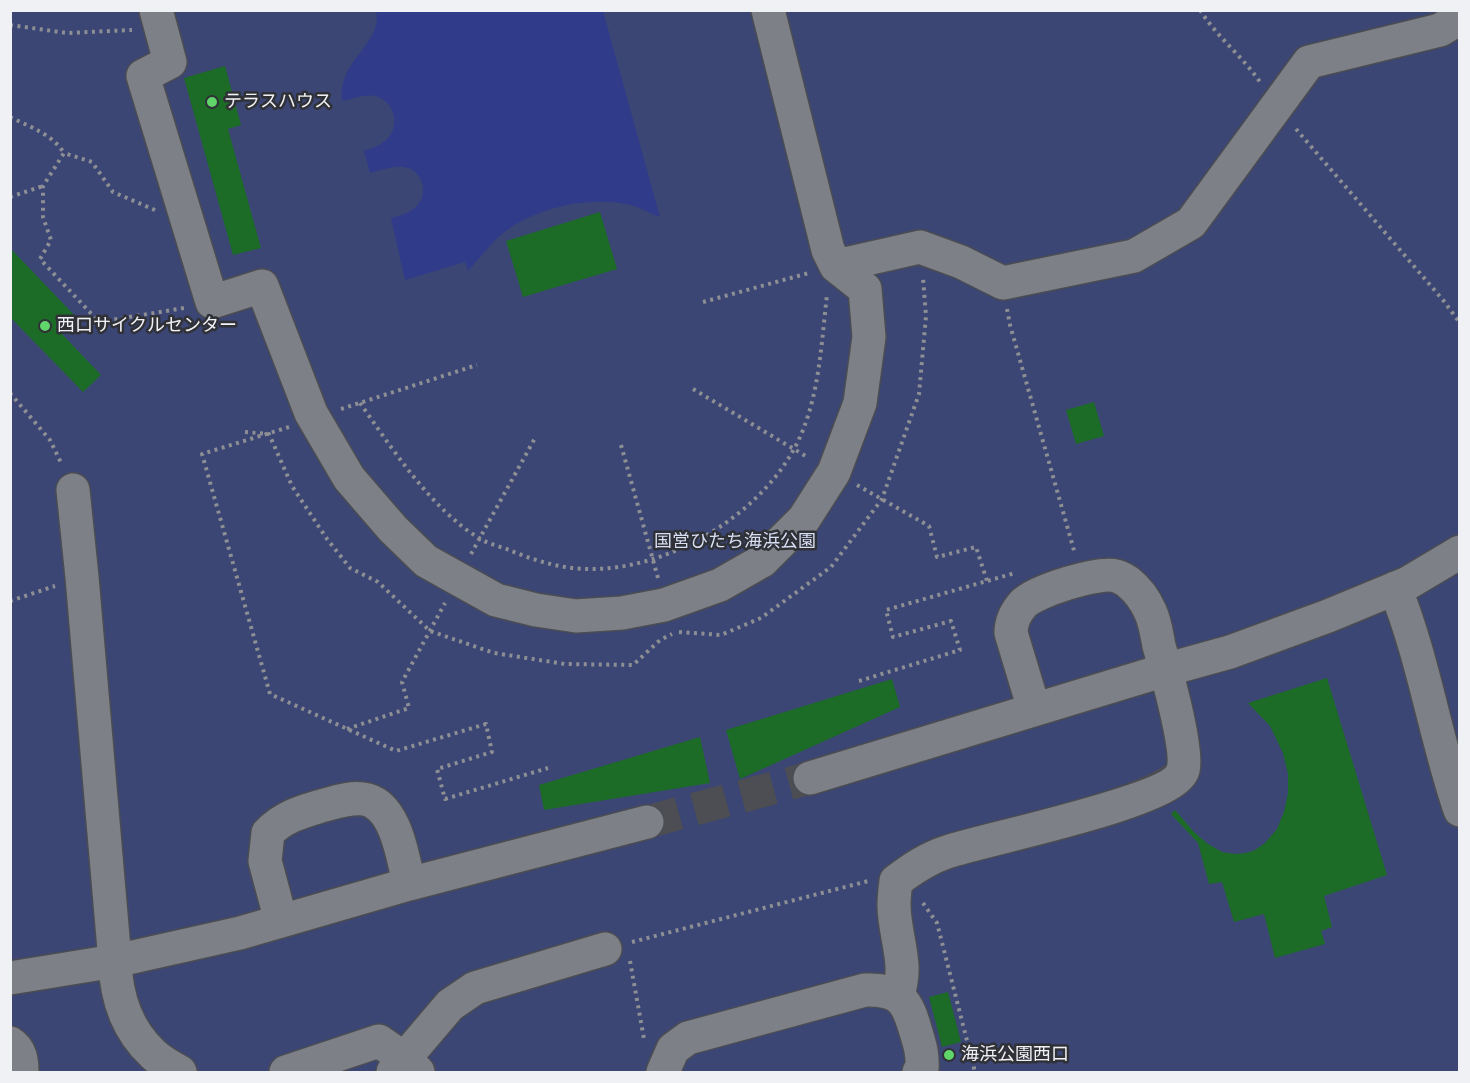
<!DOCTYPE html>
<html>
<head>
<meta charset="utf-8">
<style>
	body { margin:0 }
	#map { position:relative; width:1470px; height:1083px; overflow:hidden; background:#2f3137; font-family:Montserrat,sans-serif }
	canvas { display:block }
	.frame { position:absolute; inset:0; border:12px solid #f0f1f5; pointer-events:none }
</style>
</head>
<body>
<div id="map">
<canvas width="1470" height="1083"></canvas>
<div class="frame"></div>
</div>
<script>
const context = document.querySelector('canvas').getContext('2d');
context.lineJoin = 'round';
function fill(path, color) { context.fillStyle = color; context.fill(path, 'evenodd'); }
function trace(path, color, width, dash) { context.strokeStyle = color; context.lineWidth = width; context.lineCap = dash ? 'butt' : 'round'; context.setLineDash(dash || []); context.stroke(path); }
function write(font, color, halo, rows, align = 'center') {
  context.font = font + ' Montserrat,"Noto Sans JP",sans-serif'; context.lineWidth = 5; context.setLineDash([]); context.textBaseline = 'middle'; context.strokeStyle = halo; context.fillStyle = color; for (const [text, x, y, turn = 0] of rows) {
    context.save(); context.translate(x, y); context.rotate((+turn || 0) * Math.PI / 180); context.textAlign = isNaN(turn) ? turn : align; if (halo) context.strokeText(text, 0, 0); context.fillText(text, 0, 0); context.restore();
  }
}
const green = new Path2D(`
	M10,11h1449v1061h-1448z`);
const water = new Path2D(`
	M376,11h227l57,206c-9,-3 -17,-8 -26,-11 -38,-11 -92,0 -124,22 -17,11 -29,29 -42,43l-3,-9 -60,18 -14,-62c8,-2 16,-4 22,-9 16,-10 12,-35 -5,-41 -12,-4 -27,2 -38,5l-6,-22c9,-3 17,-6 24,-13 13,-14 5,-38 -13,-42 -10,-2 -22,3 -33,5 -4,-43 41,-56 34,-90z`);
const building = new Path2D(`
	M225,66l16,59 -13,4 33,119 -28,7 -49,-177z
	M600,212l17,57 -94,28 -17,-56z
	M10,248l68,71 -16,15 39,41 -18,17 -73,-75z
	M1094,402l10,34 -28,8 -10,-34z
	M1327,678l60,197 -63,21 8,31 -11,4 4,13 -50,14 -11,-44 -30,8 -12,-40 -13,2 -11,-41 -27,-29 4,-4 19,22 14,12 14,8 13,2 11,-1 9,-3 10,-7 12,-14 7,-17 4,-19v-19l-5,-21 -13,-27 -22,-23z
	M892,679l8,28 -160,72 -14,-49z
	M700,737l10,46 -166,27 -5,-25z
	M948,992l13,50 -19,5 -13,-50z`);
const minorTunnel = new Path2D(`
	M647,822l163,-44`);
const path = new Path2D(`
	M1200,10c17,27 43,47 60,72
	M10,25l57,8 65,-3
	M10,117c20,10 42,17 54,36
	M1296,129l147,171 17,23
	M10,197l33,-11
	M155,210l-42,-18 -21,-30 -28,-9 -21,33v31l8,23 -11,19 59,63 85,-14
	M703,302l106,-29
	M1007,309l3,16 65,229
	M693,389l116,69
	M10,393l40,47 12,25
	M360,403c31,44 72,107 119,135 9,6 20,8 30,12 17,7 37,14 56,17 84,14 189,-44 229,-118 25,-45 27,-103 33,-154
	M341,409l136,-44
	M289,427l-87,27 68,240 126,57 90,-27 6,28 -55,17 8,30 103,-31
	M245,432l24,2 23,52 35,53 23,29 28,14 52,49 64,22 71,11 68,1 27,-25 12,-6
	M621,445l37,133
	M857,485l72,41 8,31 39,-10 11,34
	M471,554l64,-116
	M10,601l45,-15
	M679,632l42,3 40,-17 70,-51 51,-68 37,-105 7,-78 -3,-38
	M859,681l101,-31 -9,-29 -58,16 -7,-27 129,-37
	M347,729l62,-21 -7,-26 43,-79
	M923,903l14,20 38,149
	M632,942l236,-61
	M630,961l14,78`);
const minor = new Path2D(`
	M156,10l14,52 -27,14 69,226 50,-16 49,127 38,65 44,51 33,32 70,39 40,10 40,6 46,-3 42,-8 56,-20 42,-24 42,-42 30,-47 26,-69 9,-66 -4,-48 -29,-23 -8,-16 -60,-240
	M836,266l84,-19 41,15 42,21 131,-27 57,-33 118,-161 131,-32 20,-12
	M1395,588c29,72 40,149 65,222
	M810,778l355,-108 65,-18 98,-36 80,-33 52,-31
	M281,921l-16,-60 3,-28c15,-16 33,-21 53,-27 13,-3 28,-9 42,-7 33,4 40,59 46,85
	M10,978l105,-17 -33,-384 -9,-87
	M897,996c13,-30 -3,-60 -3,-91 0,-8 1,-16 2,-24 16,-12 32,-23 51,-29 37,-13 227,-50 236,-82 6,-20 -17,-100 -24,-124 -2,-11 -4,-25 -9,-35 -5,-11 -12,-21 -22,-29 -3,-2 -8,-5 -12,-6 -17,-5 -81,15 -93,28 -8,9 -12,18 -12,29l23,76
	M10,1043c11,7 12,18 12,29
	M180,1072c-9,-5 -20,-11 -27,-18 -27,-25 -37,-57 -38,-93l125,-28 169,-49 238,-62
	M286,1072l93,-31 26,18 13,13
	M393,1072l57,-67 25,-17 130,-39
	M663,1072l10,-23 15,-11 177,-48c36,-1 42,11 51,42 4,13 7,23 6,37l-3,3`);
const markers = [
	[212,102,6,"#60d56a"],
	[45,326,6,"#60d56a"],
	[949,1055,6,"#60d56a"]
];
const poiNames = [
	["テラスハウス",224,102],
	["西口サイクルセンター",57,326],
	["海浜公園西口",961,1055]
];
const parkNames = [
	["国営ひたち海浜公園",735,542]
];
fill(green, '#3b4674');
fill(water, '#303c89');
fill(building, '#1c6c27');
trace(minorTunnel, '#4c4e54', 33, [33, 16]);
trace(minor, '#4b4d52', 36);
trace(path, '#8d8f94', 4, [3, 4.5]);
trace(minor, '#7e8088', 33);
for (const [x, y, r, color] of markers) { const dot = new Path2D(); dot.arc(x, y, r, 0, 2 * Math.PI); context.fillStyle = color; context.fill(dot); trace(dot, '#2f3137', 2); }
write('18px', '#f0f1f5', '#2f3137', poiNames, 'left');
write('18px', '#d8dff5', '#2f3137', parkNames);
</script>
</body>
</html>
